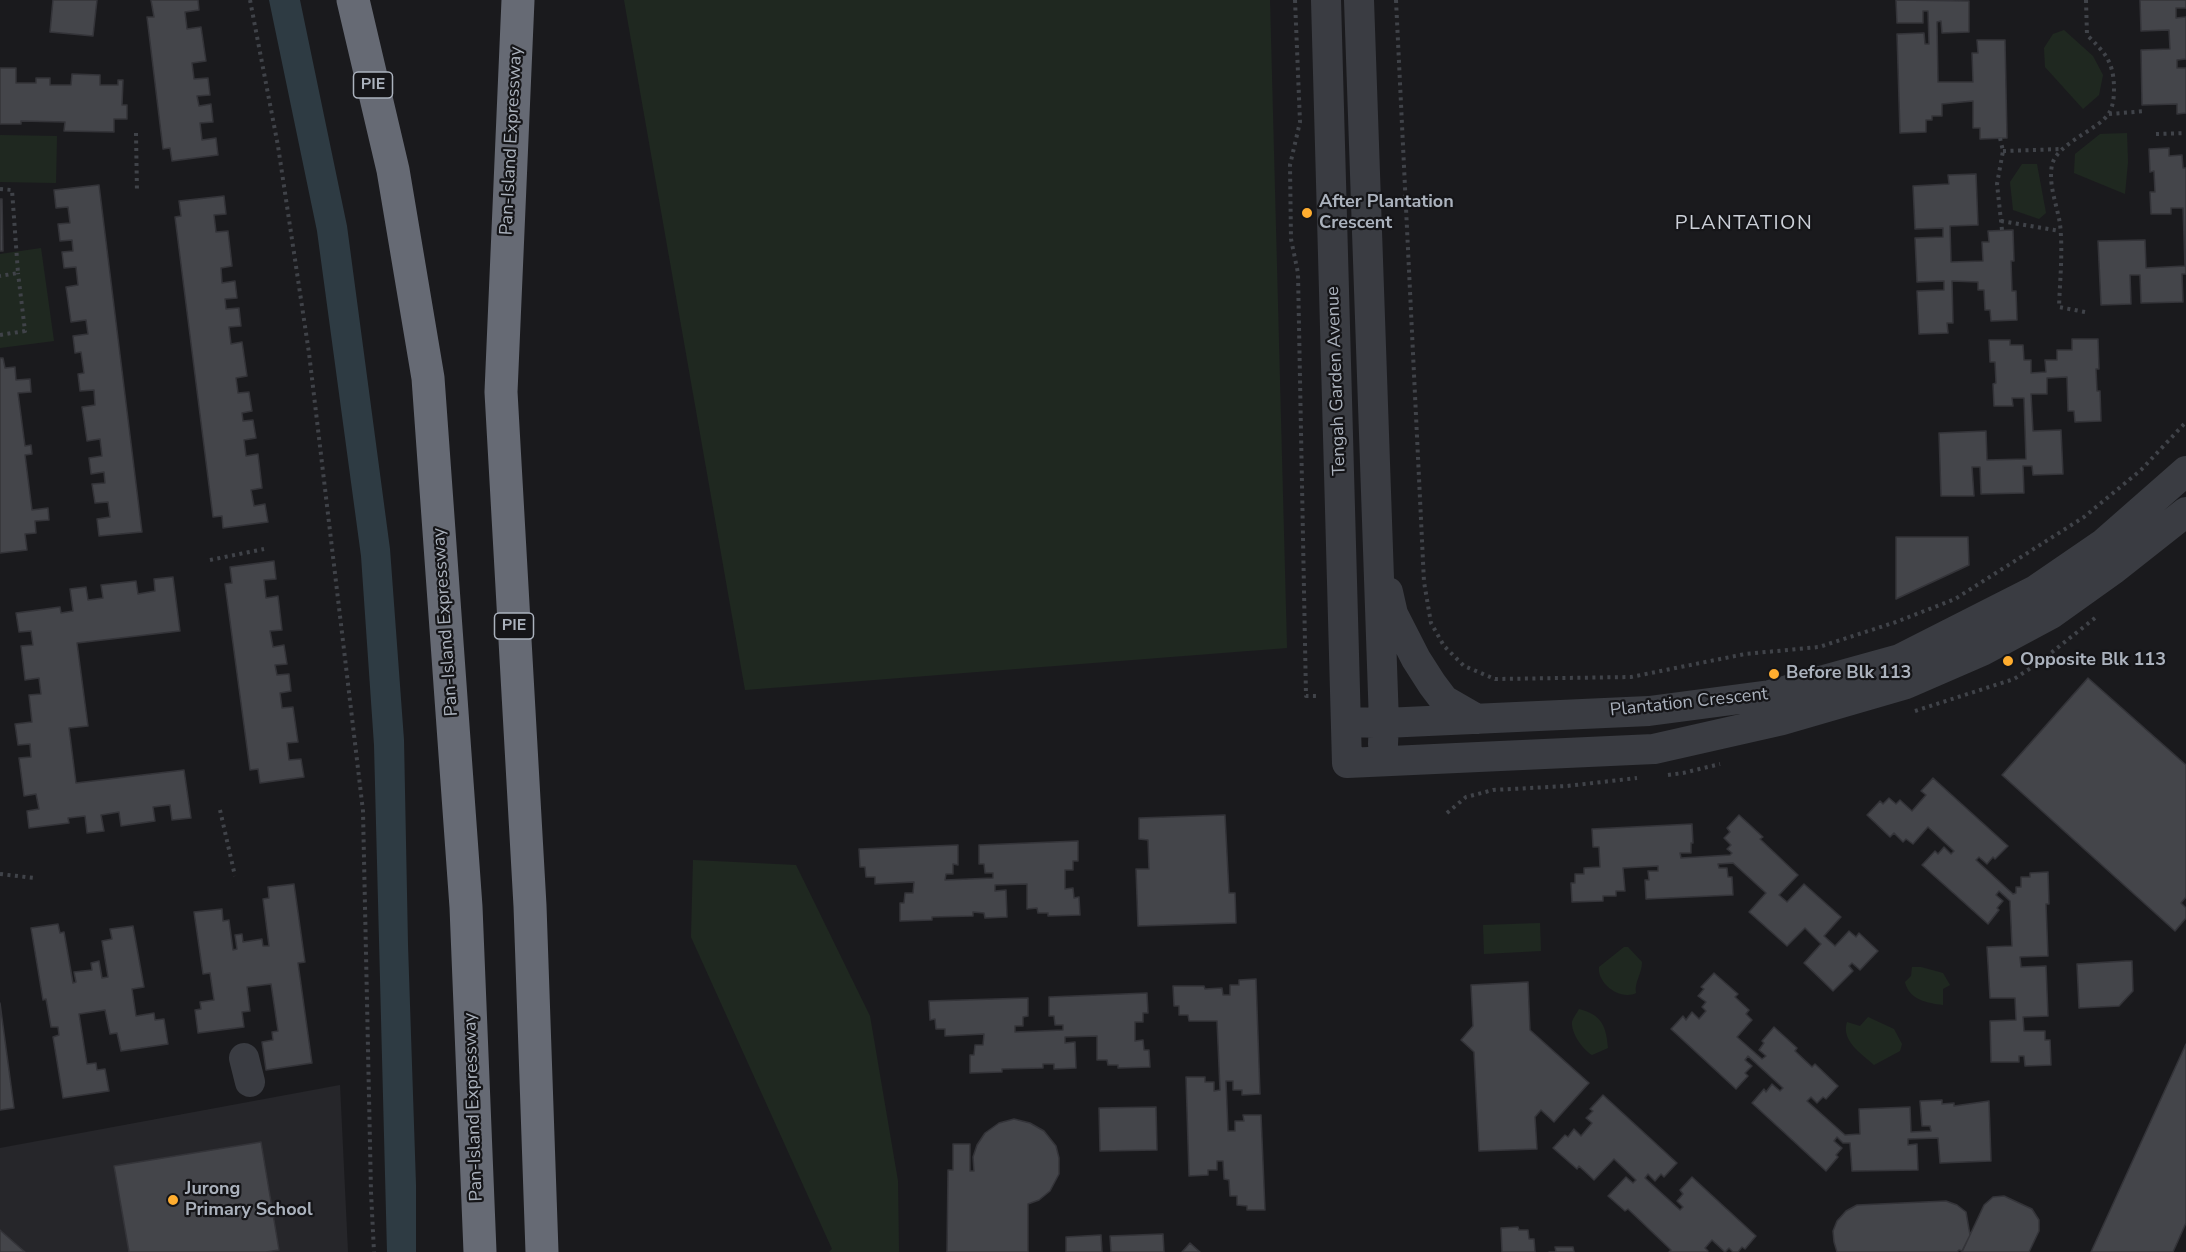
<!DOCTYPE html>
<html>
<head>
<meta charset="utf-8">
<style>
	body { margin:0 }
	canvas { display:block; background:#1a1a1d }
</style>
</head>
<body>
<canvas width="2186" height="1252"></canvas>
<script>
const context = document.querySelector('canvas').getContext('2d');
context.lineJoin = 'round';
function fill(path, color) { context.fillStyle = color; context.fill(path, 'evenodd'); }
function trace(path, color, width, dash) { context.strokeStyle = color; context.lineWidth = width; context.lineCap = dash ? 'butt' : 'round'; context.setLineDash(dash || []); context.stroke(path); }
function write(font, color, halo, rows, align = 'center') {
  context.font = font + ' "Nunito Sans",sans-serif'; context.lineWidth = 4.5; context.setLineDash([]); context.textBaseline = 'middle'; context.strokeStyle = halo; context.fillStyle = color; for (const [text, x, y, turn = 0] of rows) {
    context.save(); context.translate(x, y); context.rotate((+turn || 0) * Math.PI / 180); context.textAlign = isNaN(turn) ? turn : align; if (halo) context.strokeText(text, 0, 0); context.fillText(text, 0, 0); context.restore();
  }
}
const built = new Path2D(`
	M340,1085l8,167h-348v-104z`);
const green = new Path2D(`
	M624,0h646l17,648 -542,42z
	M2064,30l29,26 10,19 -4,20 -16,14 -38,-42 -1,-19 9,-14z
	M2127,133l1,29 -3,32 -51,-21 1,-19 25,-20z
	M0,135l57,1 -1,47 -56,-1z
	M2022,164h15l9,49 -7,6 -26,-9 -3,-28z
	M41,248l13,93 -54,7v-94z
	M693,860l103,5 74,151 28,165 1,71h-70l3,-3 -141,-312z
	M1540,923l1,28 -57,3 -1,-29z
	M1624,947h4l14,15c0,12 -8,20 -6,31 -16,8 -39,-10 -37,-26z
	M1912,967h9l22,6 7,12 -7,4v16c-15,-2 -34,-5 -38,-23l6,-6z
	M1579,1009c23,6 27,17 29,39l-16,7c-9,-5 -21,-22 -20,-33 1,-4 5,-9 7,-13z
	M1868,1017l26,12 8,15 -2,7 -26,14c-13,-12 -33,-24 -27,-43l13,4z`);
const water = new Path2D(`
	M269,0h31l47,226 43,323 14,191 4,205 8,240v67h-29l-13,-507 -13,-189 -44,-325z`);
const building = new Path2D(`
	M53,0h44l-4,36 -43,-4z
	M151,0h47l1,10 -14,2 2,17 14,-2 5,34 -14,2 2,16 14,-1 2,17 -13,1 2,10 12,-2 2,18 -13,1 2,17 14,-2 2,17 -46,6 -2,-13 -7,1 -16,-132h7z
	M1896,0l73,1v31l-27,1 -1,-12 -4,1 1,60h35l-1,-29h6l-1,-13h28l2,98 -27,1v-11h-7v-27l-31,3v12h-10v4h-6v12l-26,1 -3,-99 27,-1 1,11h4l-1,-33h-5v12h-26z
	M2140,0h46v8h-10v10l10,-1v42l-9,1v8h9v45l-9,1v-10l-35,1 -1,-55 29,-1 -1,-19 -28,1z
	M0,68h16v15h20v-5h14v7h21l1,-11 28,1v10h18v-5h5l-1,25h5v14h-13v13l-50,-1 1,-9 -44,-1v3h-21z
	M2169,148v8l13,-1 1,13h3v106h-4l1,28 -42,1 -1,-28h-10l1,29 -30,1 -3,-64 47,-1 1,28 39,-2 -2,-58h-12v6h-20l-1,-22h5l-1,-21 -4,1 -1,-23z
	M1976,174l2,51 -28,1 1,36 32,-1 -1,-19h7l-1,-11 25,-1 1,31h-3l1,30h4l1,29 -26,1 -1,-11h-5l-1,-20h-6v-8l-26,-1 1,42h-6l1,10 -29,1 -2,-43 27,-1v-9l-27,1 -2,-44 28,-1v-9l-28,1 -2,-43 36,-2 -1,-9z
	M99,185l43,347 -43,4 -2,-17 13,-2 -2,-15 -13,1 -3,-19 13,-1 -1,-11 -13,2 -2,-16 13,-2 -2,-17 -13,2 -5,-34 13,-2 -1,-15 -14,1 -2,-17 6,-1 -3,-21 -6,1 -2,-17 15,-2 -2,-14 -15,2 -5,-35 12,-2 -2,-18 -12,1 -2,-16 11,-1 -1,-11 -12,1 -2,-17 12,-1 -2,-16 -12,1 -2,-18z
	M224,196l2,18 -12,1 2,17 12,-1 4,35 -11,2 1,15 13,-2 2,17 -12,1 1,10 13,-1 2,18 -12,1 2,17 11,-2 5,34 -11,2 2,15 11,-1 3,19 -10,2 1,8 10,-1 3,18 -12,2 2,16 12,-2 4,34 -11,2 3,16 11,-2 3,18 -45,6 -1,-12 -9,1 -38,-300 6,-1 -2,-15z
	M0,199h2l1,52h-3z
	M2072,339h26l1,30h-3l1,22h3l1,30 -26,1 -1,-11h-6l-1,-34 -20,1v16h-16l2,37 28,-1 2,44 -30,1 -1,-9h-9l1,27 -43,1 -1,-27h-8l2,29h-33l-2,-63 47,-2 1,29 39,-1 -2,-61h-12l1,8h-19l-1,-22 3,-1 -1,-21h-5l-1,-22h21v5h13l1,15h7v13l15,-1 -1,-12h12v-10h15z
	M0,358h3l2,10 10,-1 1,13 14,-1 1,13 -13,1 7,53 6,-1 1,9 -7,1 7,55 16,-2 1,12 -14,1 1,12 -11,1 2,16 -27,3z
	M1896,537h72l1,28 -73,34z
	M274,561l2,18 -12,1 2,18 12,-2 4,34 -12,1 3,16 11,-2 3,19 -12,1 2,10 12,-1 2,17 -11,2 2,15 11,-1 5,35 -11,1 2,17 12,-1 3,18 -44,6 -2,-14 -8,1 -25,-186 7,-1 -2,-16z
	M173,577l7,54 -103,12 11,83 -19,2 7,55 108,-13 7,48 -19,2 -2,-15 -17,2 2,14 -34,5 -2,-14 -18,3 3,16 -17,2 -2,-17 -17,2 1,5 -40,5 -2,-17 12,-2 -3,-15 -12,2 -5,-38 12,-1 -1,-13 -12,1 -3,-21 17,-2 -3,-27 12,-1 -2,-16 -14,2 -4,-34 12,-1 -2,-14 -12,1 -3,-19 44,-6 1,6 12,-2 -3,-22 16,-2 2,13 15,-2 -2,-13 35,-4 2,13 17,-3 -1,-12z
	M2088,678l98,87v132l-5,6 5,5v10l-11,13 -173,-156z
	M1933,778l75,68 -13,13 -2,-2 -6,7 -8,-7 -3,3 37,34 3,-1v-6h5v-10h9v-4l18,-1 1,32h-3l2,52 -28,1 1,10 25,-1 2,50 -25,1 1,14h21v9h5l1,25 -26,1 -1,-10h-5v6h-28l-1,-41 26,-1 -1,-22h-25l-3,-51 25,-1 -2,-45 -11,-10 -3,4 7,6 -6,7 2,2 -11,14 -66,-59 13,-14 3,3 6,-7 7,7 3,-3 -26,-24 -15,17 -7,-5 -3,3 -9,-9 -4,4 -23,-22 13,-14 3,3 6,-6 7,6 4,-4 12,11 14,-16 -5,-4z
	M1225,815l4,78h6l1,30 -98,3 -2,-57h13l-1,-29 -9,-1v-21z
	M1739,815l24,22 -3,2 38,36 -19,20 8,7 17,-18 37,33 -17,19 11,10 14,-15 7,6 3,-4 19,18 -18,19 -8,-7 -3,3 4,5 -20,20 -29,-28 17,-19 -16,-16 -18,18 -38,-34 17,-19 -33,-30 -15,1 1,4h8l1,9h4l1,18 -87,4 -1,-19h4l-1,-9h10v-5l-35,2 2,23h-9v5h-13v5l-31,1 -1,-19h4v-9h9v-6l16,-1 -1,-20h-6l-1,-18 100,-5 1,19h-2v10h-11l1,5 49,-3 2,-2 -5,-4 4,-4 -7,-7 6,-6 -3,-4z
	M1078,841v20h-5v9h-8v19l8,-1 1,10 5,-1 1,18 -32,1v-3h-10l-1,-5 -10,1v-25l-32,1v6l11,-1 1,27 -22,1 -1,-5 -11,-1v4l-41,1v3l-32,1v-18h4l1,-10h8l1,-11 -39,2v-7h-9l-1,-10h-5l-1,-18 99,-4v20l-5,-1v10h-7l-1,6 48,-2v-5h-8l-1,-9h-5v-19z
	M294,884l11,78 -7,1 14,100 -46,7 -4,-28 11,-2 -1,-8 6,-1 -7,-47 -24,3 3,24 -8,1 2,15 -46,6 -3,-23 6,-1 -1,-7 14,-2 -4,-27 -7,1 -9,-62 28,-3 1,12 6,-1 4,30 4,-1 -2,-14 7,-1 1,8 19,-3 1,7h6l-6,-47 6,-1 -1,-11z
	M58,924l2,9 4,-1 9,51 3,-1 -2,-10 18,-2 -1,-7 8,-2 3,17 6,-1 -6,-36 10,-2 -2,-10 23,-3 11,61 -12,2 4,27 18,-3 1,7 9,-1 4,25 -47,7 -4,-18 -7,1 -5,-24 -26,4 8,50 9,-1 1,7 8,-1 4,22 -46,7 -10,-61 6,-2 -1,-8h-7l-5,-28 -3,1 -12,-72z
	M2126,961h6l1,30 -14,15 -40,2 -2,-44z
	M1714,973l24,21 -3,3 14,13 -3,4 6,6 -15,17 25,22 4,-3 -7,-6 5,-7 -2,-2 12,-14 23,21 -2,3 17,16 3,-3 23,22 -12,13 -3,-2 -6,6 -6,-6 -4,4 38,34 15,-1 -1,-25 51,-2 1,25 20,-1 -1,-5h-8l-2,-25 22,-1v4l12,-1v3l35,-5 2,60 -51,2 -2,-25 -30,1v6l9,-1 1,26 -66,1 -2,-28h-7l-6,-6 -3,4 8,7 -6,7 2,2 -12,14 -74,-68 12,-14 2,3 6,-8 8,7 3,-3 -35,-32 -3,4 7,6 -7,7 3,3 -12,13 -65,-60 12,-13 3,4 6,-8 7,7 7,-8 -4,-4 4,-5 -8,-6 6,-7 -3,-2z
	M1256,979l4,115 -18,1v-5h-9v-9h-7l2,50h7v-10h9l-1,-6h18l4,95h-18v-4l-10,-1v-9h-7l-1,-16 -5,-1 -1,-18h-6v9h-9v5l-19,1 -3,-99h19v5h9v9l6,-1 -3,-69h-28l-1,-6h-9v-9h-5l-1,-20h31l1,3 17,-1 1,7h7v-10h9v-5z
	M1528,982l2,48 59,53 -35,39 -13,-12 -6,7 2,32 -58,2 -5,-99 -13,-12 12,-14 -2,-41z
	M1147,993l1,20h-5v9h-8v19l8,-1 1,10h5l1,17 -32,1v-3h-10l-1,-5h-10v-24l-32,1v6l10,-1 1,26 -22,1v-5h-11v4l-41,1v3l-32,1v-18h4l1,-10h8l1,-11 -39,2v-7h-9l-1,-10 -5,1 -1,-19 99,-3v18l-5,1v9h-8v6l48,-2v-5h-8l-1,-9h-5v-19z
	M0,1003l14,105 -14,2z
	M2186,1044v179l-13,29h-82z
	M1603,1095l74,68 -13,14 -3,-3 -6,7 -7,-7 -3,4 35,32 3,-3 -6,-6 6,-7 -3,-4 12,-13 64,59 -11,13 -3,-2 -4,5h-5l-4,-4 -4,4 -13,-12 -7,8 3,3 -1,1h-38l2,-2 -43,-41 -3,2 -17,-15 18,-19 7,6 3,-3 -22,-21 -20,21 -15,-14 -2,3 -24,-21 12,-13 3,2 6,-8 7,7 11,-13 -6,-5 7,-7 -3,-2z
	M1156,1107l1,43 -57,1 -1,-43z
	M1014,1119l16,4 14,8 12,15 3,12v16l-9,17 -11,9 -11,4v48h-81l1,-82h5v-26h17v27h4l-1,-14 4,-12 8,-12 14,-10z
	M261,1142l18,108 -13,2h-137l-15,-86z
	M2004,1196l28,13 7,11v11l-10,21h-67l22,-47 9,-8z
	M1946,1201l11,4 9,7 4,23 -8,16 -3,-1 -2,2h-120l-3,-10 -1,-11 4,-10 9,-10 11,-6z
	M1518,1227l1,3h9l1,9h5l1,13h-33l-1,-24z
	M0,1230l25,22h-25z
	M1163,1234l1,18h-53l-1,-16z
	M1101,1235l1,17h-36v-15z
	M1190,1243l10,9h-18z
	M1555,1247h18l1,5h-25h7z`);
const path = new Path2D(`
	M250,0l28,146 31,207 54,458 8,381 3,60
	M1295,0l5,122 -10,43 1,74 7,34 8,423h13
	M1396,0l28,582 7,41 13,23 20,20 31,13 136,-2 114,-23 74,-7 77,-25 59,-23 129,-82 57,-47 45,-48
	M2109,114l37,-3
	M136,133l1,60
	M2156,134l30,-1
	M2000,138l3,13 -6,33 5,46
	M2003,151l59,-2
	M0,189l12,1 6,83 -18,3
	M2001,221l59,10
	M2085,312l-26,-5c1,-28 4,-56 1,-83 -3,-19 -12,-40 -8,-59 5,-22 48,-36 57,-52 5,-8 5,-19 5,-27 -1,-26 -10,-34 -27,-51l-1,-35
	M0,335l25,-4 -7,-58
	M210,560l54,-11
	M1915,711l99,-32 23,-15 58,-46
	M1668,775l15,-2 37,-9
	M220,810l15,66
	M1447,813l19,-16 27,-7 74,-4 70,-8
	M0,874l34,4`);
const minor = new Path2D(`
	M1326,0l21,763 307,-14 128,-29 124,-36 76,-33 69,-37 63,-45 72,-57
	M1359,0l25,723 -1,21
	M1388,592l5,22 23,45 16,25 12,16 33,19
	M1346,722l38,1 265,-12 121,-16 130,-36 134,-68 70,-48 82,-72
	M244,1058l6,24`);
const highway = new Path2D(`
	M353,0l40,170 35,208 38,529 14,345
	M518,0l-17,392 29,514 12,346`);
const markers = [
	[1307,213,6,"#ffad2f"],
	[2008,661,6,"#ffad2f"],
	[1774,674,6,"#ffad2f"],
	[173,1200,6,"#ffad2f"]
];
const shields = [
	[373,85,39],
	[514,626,39]
];
const shieldNames = [
	["PIE",373,85],
	["PIE",514,626]
];
const streetNames = [
	["Pan-Island Expressway",512,141,-87],
	["Tengah Garden Avenue",1337,381,-92],
	["Pan-Island Expressway",446,622,-94],
	["Plantation Crescent",1689,703,-6],
	["Pan-Island Expressway",474,1107,-92]
];
const poiNames = [
	["After Plantation",1319,203],
	["Crescent",1319,224],
	["Opposite Blk 113",2020,661],
	["Before Blk 113",1786,674],
	["Jurong",185,1190],
	["Primary School",185,1211]
];
const neighbourhoodNames = [
	["PLANTATION",1744,224]
];
fill(built, '#26262a');
fill(green, '#1f2820');
fill(water, '#2e3b43');
fill(building, '#44454a');
trace(building, '#343439', 1.5);
trace(path, '#404349', 4, [3, 4.5]);
trace(minor, '#3a3c42', 30);
trace(highway, '#666a74', 33);
for (const [x, y, r, color] of markers) { const dot = new Path2D(); dot.arc(x, y, r, 0, 2 * Math.PI); context.fillStyle = color; context.fill(dot); trace(dot, '#151518', 2); }
for (const [x, y, w] of shields) { const box = new Path2D(); box.roundRect(x - w / 2, y - 13, w, 26, 4.5); context.fillStyle = '#151518'; context.fill(box); trace(box, '#abb2bd', 1.5); }
write('bold 16px', '#abb2bd', null, shieldNames);
write('18px', '#abb2bd', '#151518', streetNames);
write('bold 18px', '#abb2bd', '#151518', poiNames, 'left');
context.letterSpacing = '1.5px';
write('20px', '#cdd1d9', '#151518', neighbourhoodNames);
context.letterSpacing = '0px';
</script>
</body>
</html>
